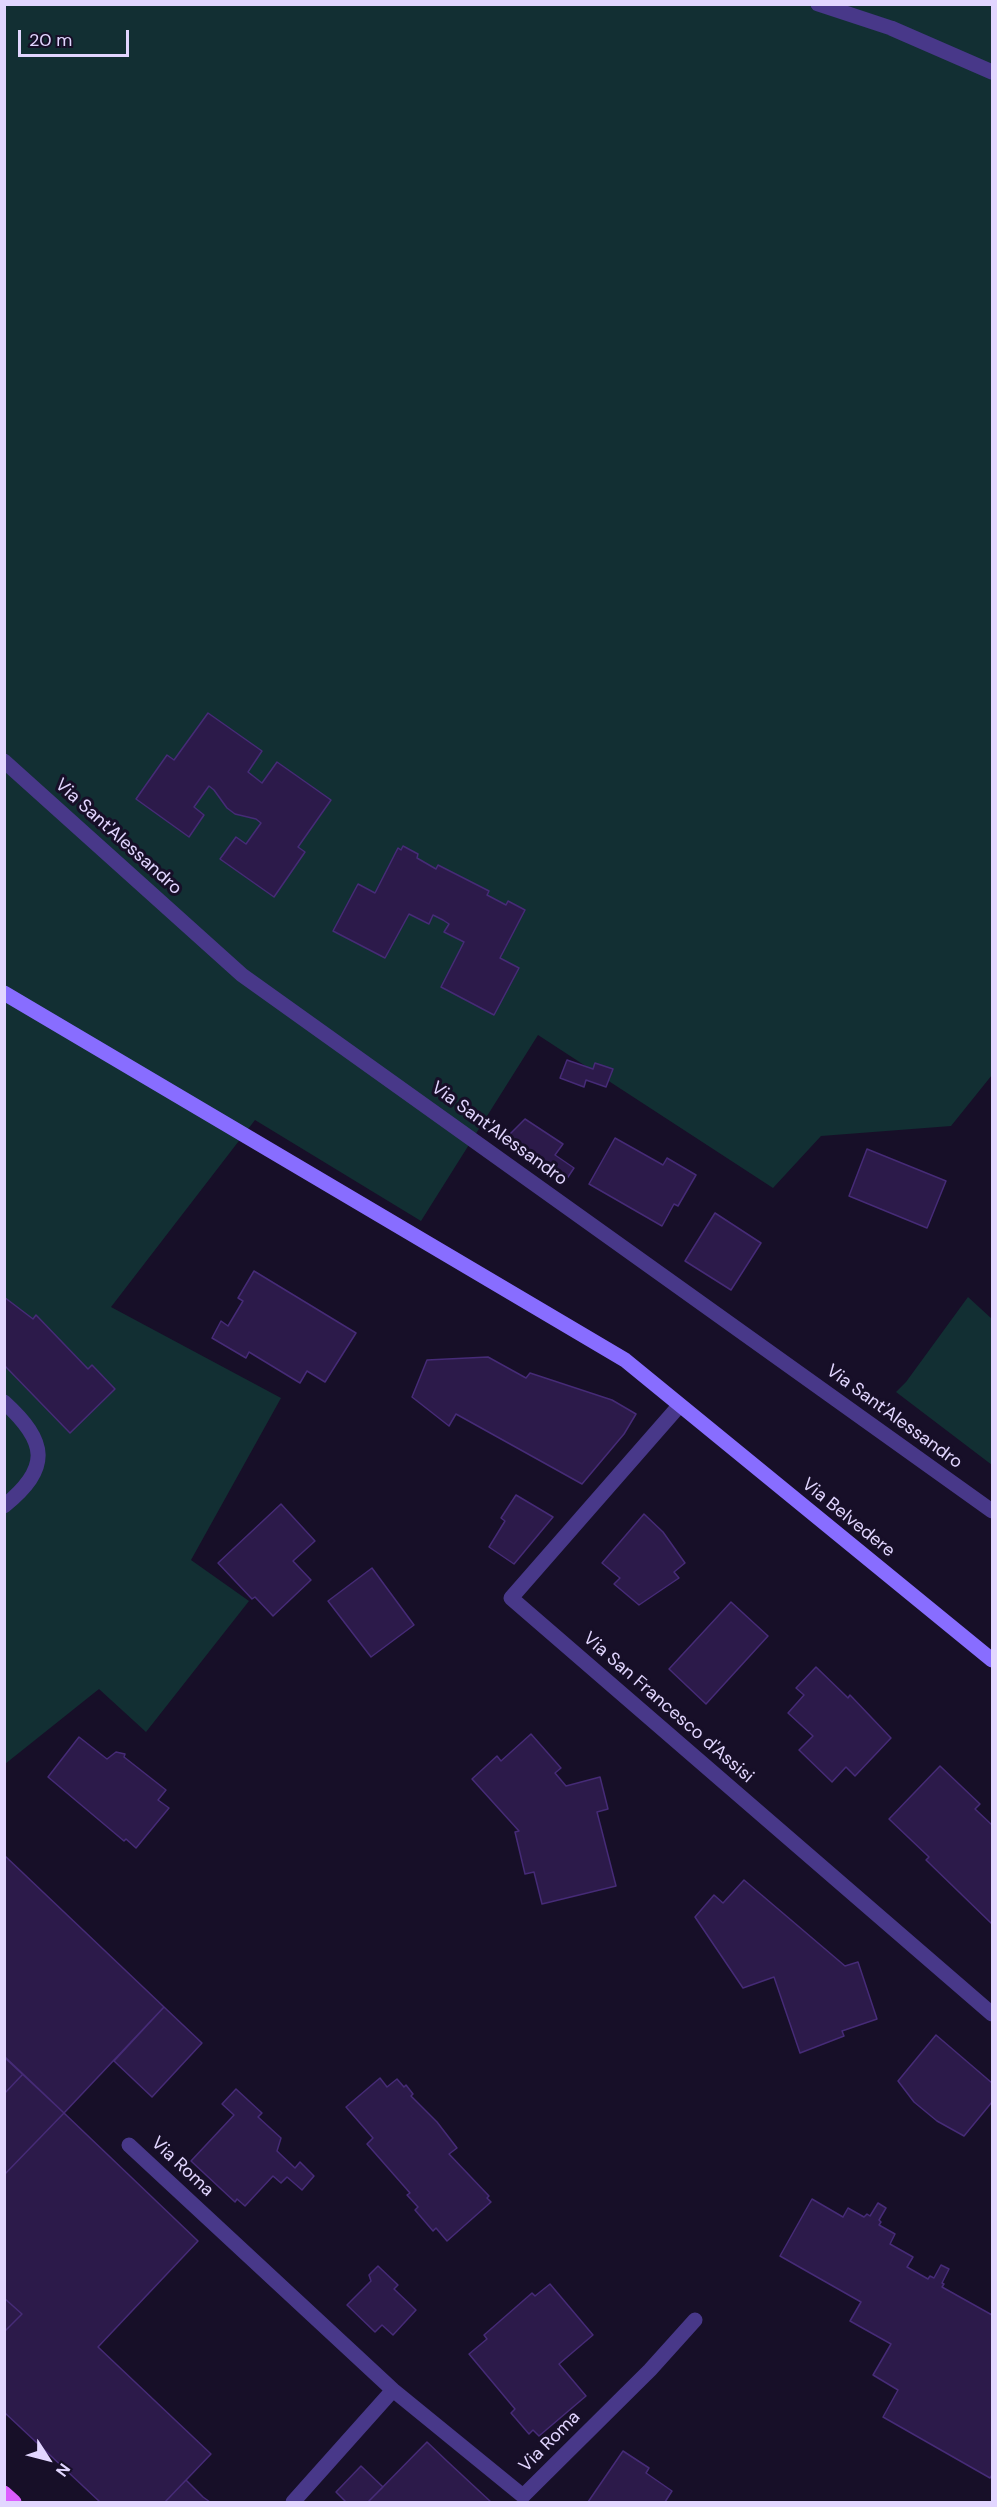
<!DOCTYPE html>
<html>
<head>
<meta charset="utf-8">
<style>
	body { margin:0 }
	#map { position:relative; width:997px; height:2507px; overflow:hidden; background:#170f28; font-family:"DM Sans",sans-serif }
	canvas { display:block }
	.frame { position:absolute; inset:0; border:6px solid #e2d6ff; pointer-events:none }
	.north { position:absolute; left:18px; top:2429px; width:60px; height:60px; -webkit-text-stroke:4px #170f28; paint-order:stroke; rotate:126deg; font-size:16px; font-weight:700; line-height:24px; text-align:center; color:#e2d6ff }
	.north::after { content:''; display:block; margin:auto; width:21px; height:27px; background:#e2d6ff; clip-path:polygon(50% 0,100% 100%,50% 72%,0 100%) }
	.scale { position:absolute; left:18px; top:30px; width:111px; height:27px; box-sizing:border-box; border:3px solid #e2d6ff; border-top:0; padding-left:8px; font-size:18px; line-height:21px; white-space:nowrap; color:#e2d6ff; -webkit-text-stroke:4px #170f28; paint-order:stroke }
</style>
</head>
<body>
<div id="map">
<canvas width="997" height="2507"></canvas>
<div class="frame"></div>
<div class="north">N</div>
<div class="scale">20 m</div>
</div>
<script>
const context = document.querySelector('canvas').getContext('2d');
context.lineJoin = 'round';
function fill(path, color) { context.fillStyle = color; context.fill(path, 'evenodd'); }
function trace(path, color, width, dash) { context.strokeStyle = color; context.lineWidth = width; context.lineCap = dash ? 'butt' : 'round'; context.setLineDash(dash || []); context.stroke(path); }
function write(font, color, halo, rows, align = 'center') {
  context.font = font + ' "DM Sans",sans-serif'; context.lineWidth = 6; context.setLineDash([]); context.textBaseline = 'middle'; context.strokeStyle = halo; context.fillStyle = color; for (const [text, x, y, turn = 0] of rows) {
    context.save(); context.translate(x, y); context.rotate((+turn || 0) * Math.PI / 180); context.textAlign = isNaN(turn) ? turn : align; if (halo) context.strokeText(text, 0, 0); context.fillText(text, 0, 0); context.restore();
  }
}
const green = new Path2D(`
	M5,5h987v1070l-41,51 -130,10 -48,52 -235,-153 -117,186 -166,-101 -144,187 170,91 -90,162 58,41 -103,131 -47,-43 -94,75z
	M968,1297l24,22v146l-96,-73 10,-10z`);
const building = new Path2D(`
	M208,713l54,38 -14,21 14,11 15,-21 54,38 -33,47 7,5 -31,45 -54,-38 16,-22 10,7 15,-21 -5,-4 -21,-5 -8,-6 -13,-18 -5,-4 -15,21 10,8 -15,22 -53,-38 31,-44 7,5z
	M403,846l15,8 -1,4 19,11 2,-4 51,26 -2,4 19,10 2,-4 17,9 -25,48 19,10 -25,47 -53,-28 23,-45 -20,-10 5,-8 -6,-4 -10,-5 -4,9 -20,-10 -24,44 -52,-27 25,-47 17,9 23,-45 3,2z
	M567,1060l26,9 2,-6 18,6 -7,18 -20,-7 -2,7 -24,-9z
	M525,1119l38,25 -8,11 19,13 -10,15 -61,-42z
	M615,1138l48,27 4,-7 29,17 -18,31 -4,-2 -12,22 -73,-42z
	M867,1149l79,32 -19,47 -78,-32z
	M715,1213l46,30 -30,47 -46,-29z
	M254,1271l102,62 -31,49 -18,-11 -7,12 -51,-31 -3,6 -34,-20 9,-17 7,5 15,-25 -5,-3z
	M4,1297l29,22 3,-4 52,54 4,-4 23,24 -45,44 -66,-68z
	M488,1357l38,21 4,-5 82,27 24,14 -12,20 -42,50 -126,-70 -7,12 -37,-29 15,-37z
	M516,1495l37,22 -39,47 -25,-17 16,-26 -4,-3z
	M281,1504l34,37 -22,20 18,19 -38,36 -18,-19 -3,2 -34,-36z
	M644,1514l19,18 22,31 -11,9 5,6 -40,27 -25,-21 6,-6 -18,-15z
	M372,1568l42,57 -43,32 -43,-56z
	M731,1602l37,34 -62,68 -37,-35z
	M816,1667l32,31 2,-3 41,43 -36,38 -9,-9 -14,15 -33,-32 14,-14 -25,-23 16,-18 -8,-7z
	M531,1734l30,34 -6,5 11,13 34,-9 8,32 -11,3 19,74 -74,18 -8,-32 -9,2 -10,-42 4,-1 -47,-52 25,-23 4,5z
	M79,1737l28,22 9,-7 9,2 -1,3 42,33 -8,10 11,8 -33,40 -10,-9 -2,2 -76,-64z
	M940,1766l40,38 -5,5 17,16v99l-66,-64 3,-3 -40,-38z
	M4,1855l160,152 -100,106 -60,-56z
	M744,1880l101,86 13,-4 19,57 -35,12 2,5 -44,17 -26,-76 -31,11 -48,-71 19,-22 9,8z
	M164,2007l38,36 -50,54 -38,-36z
	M936,2035l56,48v19l-28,34 -27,-15 -23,-19 -16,-21z
	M4,2056l19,18 -19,20z
	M23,2074l41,39 -60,62v-81z
	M380,2078l7,9 10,-8 7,8 2,-2 7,9 -2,2 26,26 20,26 -8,6 40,42 -2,2 4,4 -44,39 -11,-13 -3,3 -18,-21 3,-3 -11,-12 3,-2 -43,-49 6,-6 -27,-31z
	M236,2089l26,24 -4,4 23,21 -4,13 18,17 5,-6 14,14 -12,14 -15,-13 -6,6 -8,-7 -28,30 -8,-7 -2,3 -44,-41 43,-46 -12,-11z
	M64,2113l134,128 -100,106 113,107 -46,48h-65l-96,-90v-80l18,-18 -18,-16v-123z
	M812,2199l31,18 5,-9 16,9 3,-3 3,2 8,-13 8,5 -7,12 2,2 -2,3 16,9 -5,10 23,13 -6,10 21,12 2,-3 4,2 7,-13 8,4 -7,14 2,1 -2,3 50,28v160l-2,3 -107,-61 15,-27 -25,-15 18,-31 -41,-23 11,-19 -81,-46z
	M378,2266l20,19 -4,4 22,21 -23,25 -11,-10 -7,7 -28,-27 24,-24 -2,-6z
	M550,2284l43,51 -34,29 27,32 -47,40 -6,-6 -4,4 -18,-21 4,-4 -46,-55 18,-15 -3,-4 48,-42 3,3z
	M4,2298l18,16 -18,18z
	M427,2442l21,20 43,40h-123z
	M623,2451l26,17 -3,5 26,18 -7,11h-77z
	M361,2466l22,21 -15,15h-22l-10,-10z
	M186,2480l17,17 7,5h-45z`);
const street = new Path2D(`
	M818,4l73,24 101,44
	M4,761l238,214 750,536
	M4,1402c44,40 47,66 0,104
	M679,1406l-168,192 481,416
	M129,2145l264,245 130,106 127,-126 45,-50
	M293,2502l100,-112`);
const secondary = new Path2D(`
	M4,993l621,367 367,300`);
const primary = new Path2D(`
	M4,2493l10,9`);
const streetNames = [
	["Via Sant'Alessandro",118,837,42],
	["Via Sant'Alessandro",499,1134,36],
	["Via Sant'Alessandro",894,1417,36],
	["Via Belvedere",848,1518,39],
	["Via San Francesco d'Assisi",668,1708,41],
	["Via Roma",182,2167,43],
	["Via Roma",550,2442,-45]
];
fill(green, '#122f33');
fill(building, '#2c1a4a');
trace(building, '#462b77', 1.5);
trace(street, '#483889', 15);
trace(secondary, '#886dff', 15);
trace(primary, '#dc5dff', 15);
write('18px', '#e2d6ff', '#170f28', streetNames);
</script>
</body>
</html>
